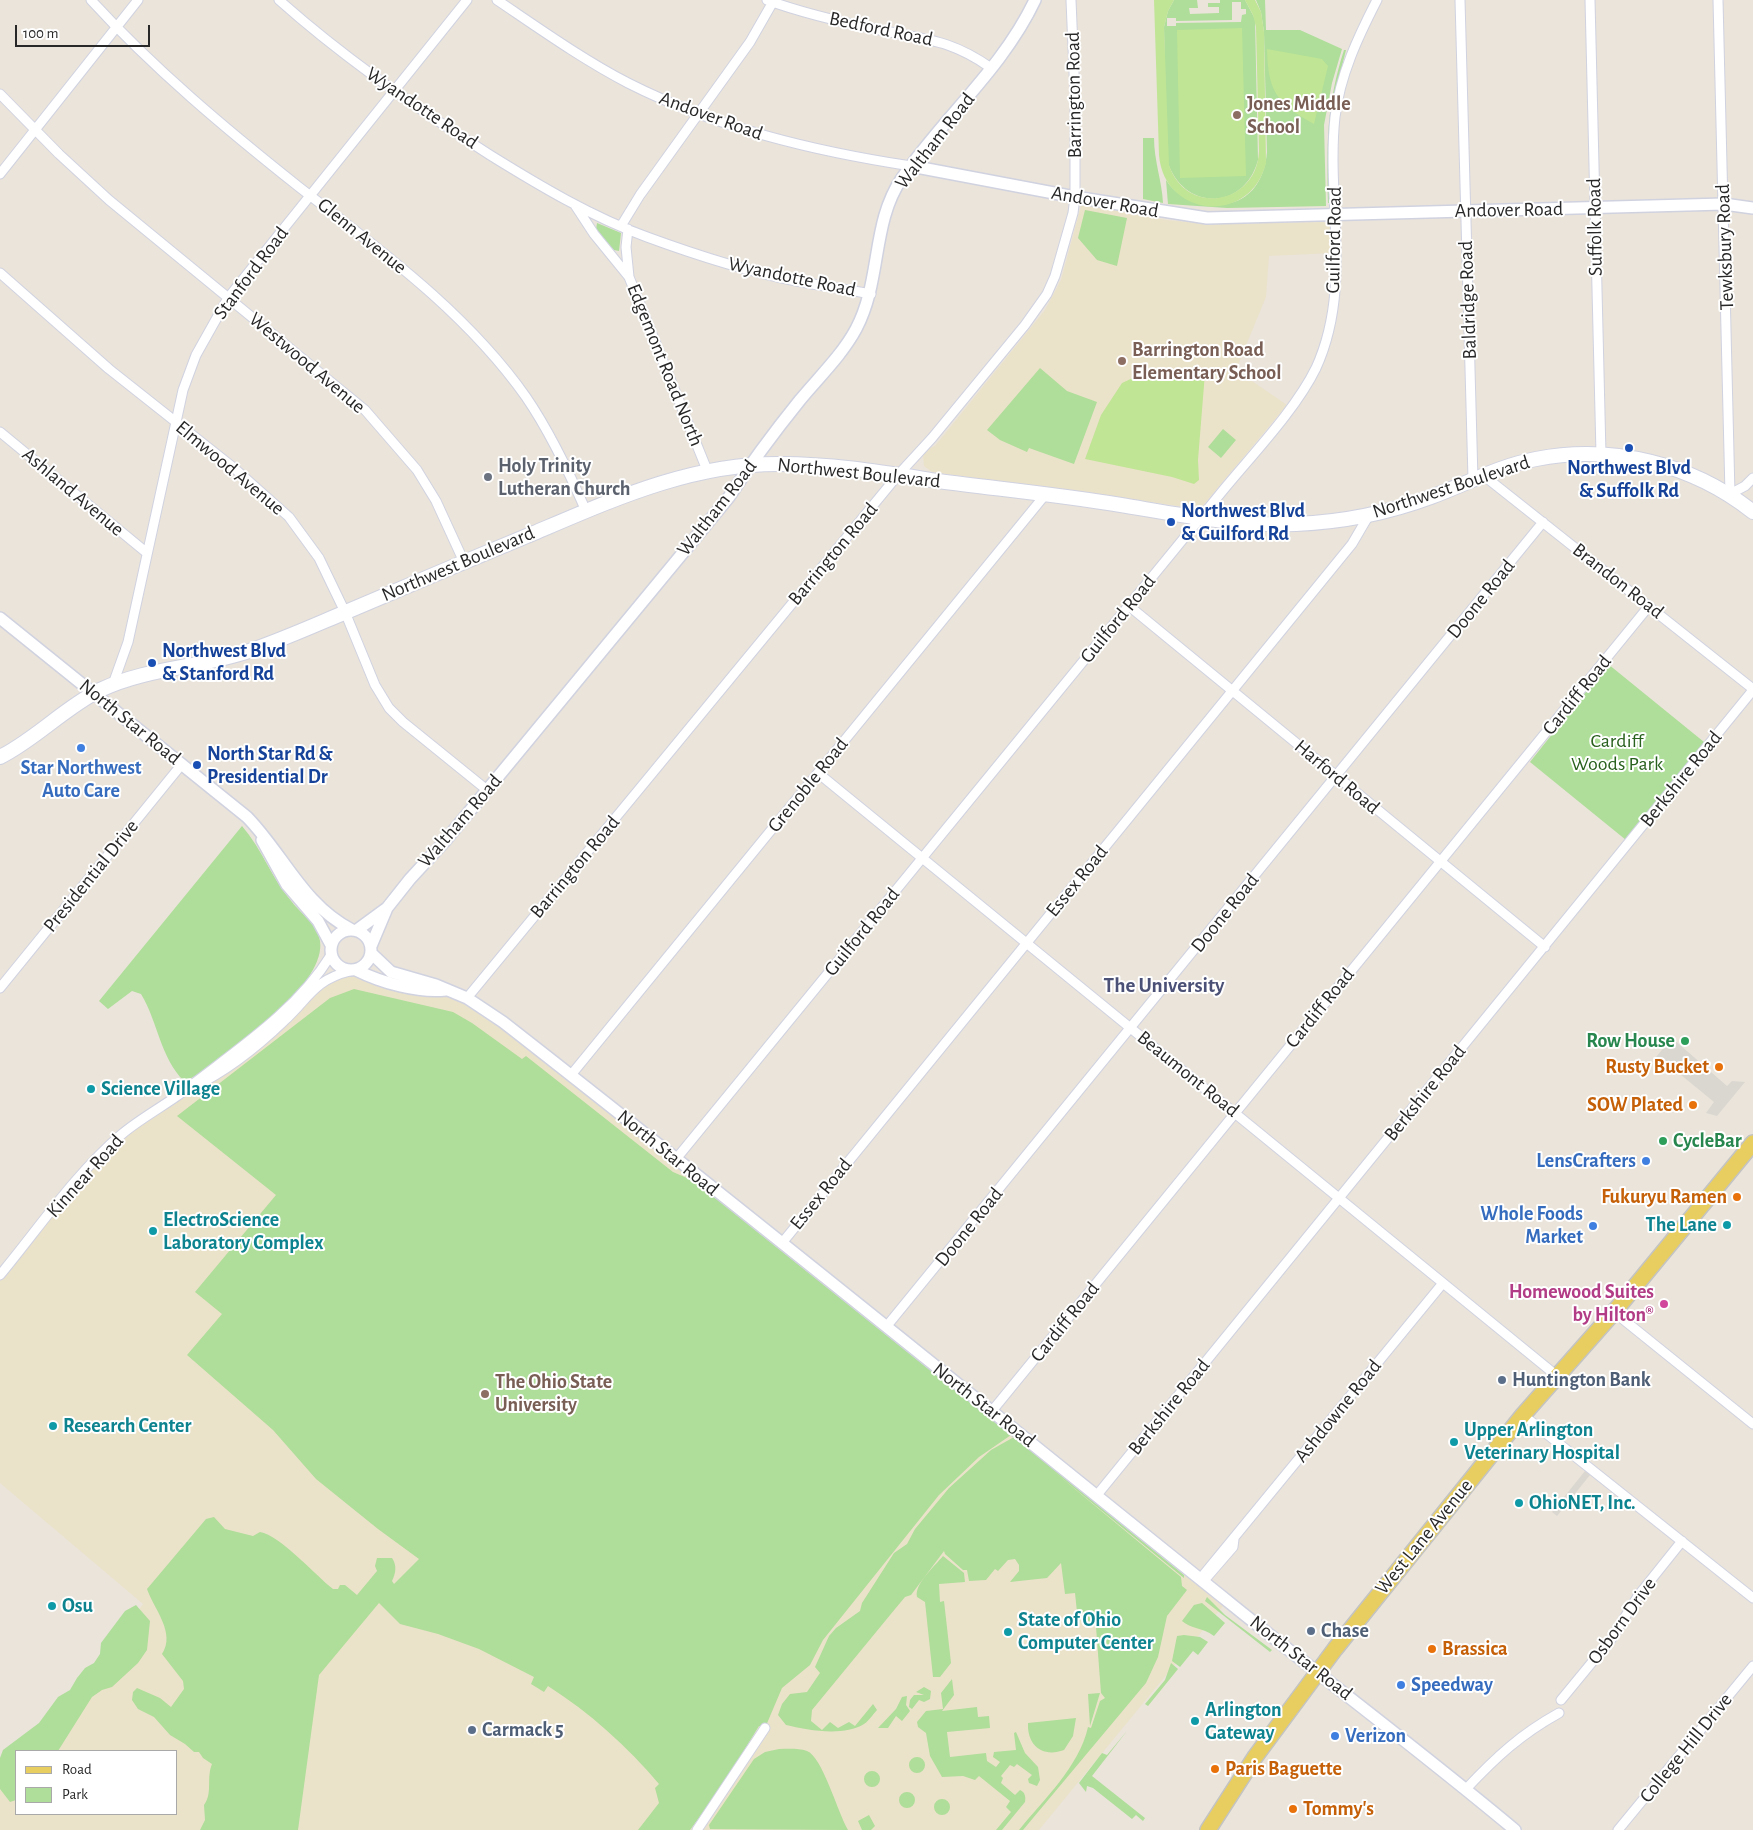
<!DOCTYPE html>
<html>
<head>
<meta charset="utf-8">
<style>
	body { margin:0 }
	#map { position:relative; width:1753px; height:1830px; overflow:hidden; background:#eae4da; font-family:"Alegreya Sans",sans-serif }
	canvas { display:block }
	.legend { position:absolute; left:15px; top:1750px; width:162px; height:65px; box-sizing:border-box; background:#fff; border:1px solid #a9a9a9; margin:0; padding:6px 9px; list-style:none; font-size:15px; color:#282828 }
	.legend li { display:flex; align-items:center; gap:10px; height:25px }
	.legend b { width:25px; border:1px solid #a9a9a9 }
	.scale { position:absolute; left:15px; top:25px; width:135px; height:22px; box-sizing:border-box; border:2px solid #282828; border-top:0; padding-left:6px; font-size:15px; line-height:18px; white-space:nowrap; color:#282828; -webkit-text-stroke:4px #fff; paint-order:stroke }
</style>
</head>
<body>
<div id="map">
<canvas width="1753" height="1830"></canvas>
<ul class="legend">
<li><b style="height:6px;background:#e8ce61"></b>Road</li>
<li><b style="height:14px;background:#aede99"></b>Park</li>
</ul>
<div class="scale">100 m</div>
</div>
<script>
const context = document.querySelector('canvas').getContext('2d');
context.lineJoin = 'round';
function fill(path, color) { context.fillStyle = color; context.fill(path, 'evenodd'); }
function trace(path, color, width, dash) { context.strokeStyle = color; context.lineWidth = width; context.lineCap = dash ? 'butt' : 'round'; context.setLineDash(dash || []); context.stroke(path); }
function write(font, color, halo, rows, align = 'center') {
  context.font = font + ' "Alegreya Sans",sans-serif'; context.lineWidth = 4; context.setLineDash([]); context.textBaseline = 'middle'; context.strokeStyle = halo; context.fillStyle = color; for (const [text, x, y, turn = 0] of rows) {
    context.save(); context.translate(x, y); context.rotate((+turn || 0) * Math.PI / 180); context.textAlign = isNaN(turn) ? turn : align; if (halo) context.strokeText(text, 0, 0); context.fillText(text, 0, 0); context.restore();
  }
}
const education = new Path2D(`
	M1081,206h10l75,14 45,4 112,-2 9,5 1,26 -64,3 -3,41 -30,73 51,35 -87,104 -268,-37 -8,-6 -1,-10 3,-6 9,-4 110,-136 16,-30z
	M350,971l117,27 760,603 -188,229h-1039v-48l16,-19v51h160v-63h-150l76,-90 41,-57 -143,-121v-208l97,-117 212,-164z`);
const green = new Path2D(`
	M1174,0h23l1,8h-9l1,6 29,-1v-6h-11v-4h12v-3h25l10,19 3,141c-14,52 -76,51 -91,0l-3,-133 4,-16zM1232,2h9v7h5v5l-4,1 -1,7 -65,1v3h-9v-8h9v3l56,-1z
	M1256,0h9l1,30h34l42,19 -10,34 -8,42 2,81 -99,2 -59,-4 -2,-24c9,14 19,18 35,22 38,10 63,-12 66,-50l-3,-120 -3,-20z
	M1344,50h2l-13,52 -2,101h-3c-1,-59 -2,-97 16,-153z
	M1143,138h11c0,23 8,43 9,65l-20,-4z
	M1085,210l42,8 -10,48 -20,-6 -19,-22z
	M597,223l24,10 -2,18 -5,-1 -18,-20z
	M1040,368l27,23 30,11 -23,62 -45,-16 -2,4 -27,-12 -13,-10z
	M1223,429l13,11 -15,18 -13,-11z
	M1608,664l96,78 -78,98 -96,-78z
	M242,826c20,23 30,53 50,76 10,13 26,22 28,39 6,41 -74,99 -104,120 -9,7 -20,16 -32,20 -24,-24 -26,-59 -43,-87l-9,-3 -24,18 -9,-8z
	M354,989l99,23 19,11 50,36 4,-3 147,116 21,9 317,254 -32,22 -40,38 -116,145 -13,25 -28,23 -17,40 -6,-2 -38,62 -31,42h-52l21,-27 -4,-15 4,-4c-32,-38 -69,-71 -111,-98l-4,6 -13,-8 3,-7 -55,-28 -41,-15 -38,-10 -21,-21 -60,72 -21,155h-98l5,-10 -1,-15c9,-12 2,-27 8,-41l-9,-6 -4,-6h-5l-9,-8 -15,-9 -16,-18 -16,-8 -6,-9 1,-8 4,-4 23,10 11,9 13,-18 -1,-8 -21,-27c14,-21 -8,-45 -15,-65l59,-70 8,-2 11,12 28,7 7,-4c20,3 55,43 73,57h5l2,-4h5l12,10 20,-24 -2,-5 2,-8h15c5,7 4,15 0,23l2,3 25,-25 -41,-30 -62,-50 -43,-49 -86,-75 35,-41 -27,-22 81,-97 -99,-79 153,-118z
	M1014,1437l170,138v3l-137,-112 134,111 1,9 5,4 -20,26 -9,41 -12,26 -123,147h-4c25,-31 60,-63 69,-103l3,1 9,-27 5,-3 -4,-5 -5,-66 -19,-15 -2,-19 -10,1 -4,-31 -14,15 -37,4 9,-11v-6l-4,-6 -7,1 -10,11 -3,-2 -9,11 -17,1 -2,-11h-4l-18,-16 -1,-3 -33,44 -6,2 -10,12 -83,101 -1,11 11,9 8,-8 8,6 11,-6 6,4 18,-22 4,6c-4,4 -8,11 -13,14 -21,13 -57,6 -78,1l-8,-10 4,-11 8,-10 17,-2 13,-19 -5,-6 14,-31 7,-8 24,-17 2,-8 32,-50 13,-9 8,-15 34,-41 42,-38z
	M943,1556l21,17 1,9 -26,2 1,18 4,-1 7,62 -11,14h-7l-8,-75 -8,-5c-3,-13 18,-31 26,-41z
	M1207,1597l18,18 47,35 -2,2 -65,-51z
	M1202,1603l23,20 -11,13c-12,-9 -23,-7 -32,-15l12,-16z
	M136,1605l14,16 -3,29 -9,13 -26,24 -10,3 -10,7 -34,54h-42v49l-6,2 -10,-13v-31l3,-8 36,-27 19,-26 12,-7 7,-12 8,-10 9,-5 6,-9 1,-11 24,-32z
	M1184,1635l16,2 8,5 -10,13 -5,-4 -13,16 -8,-6 5,-25z
	M1171,1663l7,6 -30,37 -3,-2 20,-24z
	M952,1679l2,16 -12,16 35,-4 1,10 11,-1 1,12 -43,4 3,25 36,-4 1,8 9,6 4,-5 -7,-5 1,-5 22,-2 -2,-17 2,-1 9,21 13,14 2,13 -3,6 -8,-3 -1,-4 4,-4 -15,-11 -3,3 -4,-2 -9,11 2,2 -2,5 14,12 5,-5c5,2 6,7 5,12l-23,28h-6l15,-18 -5,-5 4,-6 -31,-25 -4,4 -12,-4 -21,1 -12,-21 -4,-23 -8,-6 -1,-5 9,-11 17,-2 -2,-16z
	M924,1687l7,4 -1,8 -6,3 -5,-2 -7,9 -3,-2 1,-7 4,-5h10l-8,-3z
	M1100,1693l-10,33 -2,-32z
	M907,1696l-1,9 4,6 -8,10 -6,-5 -8,12h-10l18,-19 6,-12z
	M1076,1718l-3,18 -9,14c-22,8 -37,-5 -36,-27z
	M1127,1731l-35,45 53,42 -2,3 -7,-6 -4,4 -39,-31 -6,-2 -1,6 -7,-9 23,-30 5,2z
	M779,1749c9,0 19,-1 28,2 15,5 31,62 41,79l-138,-1 -1,-4 45,-66 11,-7z
	M909 1765a8 8 0 1 1 16 0a8 8 0 1 1-16 0Z
	M864 1779a8 8 0 1 1 16 0a8 8 0 1 1-16 0Z
	M899 1800a8 8 0 1 1 16 0a8 8 0 1 1-16 0Z
	M934 1807a8 8 0 1 1 16 0a8 8 0 1 1-16 0Z
	M869,1815l6,11 -4,4h-9l-4,-9z`);
const pitch = new Path2D(`
	M1154,0h20l-6,11 -4,16 5,138c17,52 88,40 90,-14l-3,-124 -3,-12 -8,-15h10l6,12 3,20 2,131c-16,63 -102,55 -107,-8z
	M1242,28l4,148 -66,2 -3,-148z
	M1267,49l55,10 6,7 -14,58c-38,-21 -46,-33 -47,-75z
	M1154,368l51,5 -7,87 1,20 -5,4 -22,-7 -87,-18 16,-44 21,-32z`);
const plaza = new Path2D(`
	M1672,1038l55,48 5,-5 13,1 -28,34 -11,-3 8,-11 -50,-41 -8,-4z
	M1585,1471l5,4 -33,41 -5,-4z`);
const minor = new Path2D(`
	M91,0c63,69 135,129 208,187 81,63 167,125 227,210 24,35 43,75 60,114
	M279,0c65,58 137,108 211,155 50,31 102,62 157,82 49,18 98,34 149,44 25,5 50,8 75,13
	M497,0c43,29 85,59 131,83 89,45 185,68 283,83
	M767,0c38,14 78,23 118,31 44,9 68,10 106,37
	M1460,0l13,479
	M1590,0l11,454
	M1718,0l12,494 15,-8 8,-8
	M0,94l59,60 50,46 256,210 52,60 19,31 28,61
	M0,174l138,-174
	M575,205l19,29 35,43
	M621,226l19,-31 110,-153 24,-42
	M628,229l-2,18 3,30 78,193
	M0,273l109,96 125,99 55,49 30,41 26,54 30,73 14,23 14,14 84,68
	M0,432l147,121
	M1483,475l270,214
	M1129,606l416,341
	M113,684l15,-42 55,-252 13,-35 32,-57 239,-298
	M818,773l739,603
	M0,988l182,-224
	M467,998l431,-523 34,-37 93,-113 22,-31 8,-18 18,-63 2,-16v-101l-4,-96
	M571,1075l474,-580
	M193,1087c34,-16 64,-40 91,-66 25,-23 30,-41 66,-50
	M676,1159l544,-665c30,-37 75,-83 96,-126 37,-81 10,-167 19,-251 5,-42 23,-80 42,-117
	M782,1243l570,-699 17,-29
	M0,1275c39,-47 75,-101 122,-141 19,-16 42,-28 62,-43 52,-41 112,-79 147,-136
	M1614,1312l139,112
	M886,1327l657,-805
	M992,1411l657,-805
	M1523,1415l230,183
	M1097,1495l656,-805
	M1207,1577l26,-30 1,-8
	M1200,1579l243,-296
	M1561,1700l51,-62 26,-42 44,-55
	M1466,1789c30,-32 55,-55 93,-76
	M697,1830l68,-102
	M1618,1830l135,-164`);
const tertiary = new Path2D(`
	M911,166l164,31 132,21 517,-14 29,4
	M0,618l247,199c37,38 56,88 105,113
	M262,840l25,45 31,36 13,24
	M331 950a20 20 0 1 1 40 0a20 20 0 1 1-40 0Z
	M357,930l30,-22 23,-29 35,-38 284,-344c22,-34 46,-66 71,-97 19,-23 42,-45 56,-71 26,-49 15,-106 46,-151 42,-61 101,-110 133,-178
	M371,946l16,-38
	M371,953l20,19 45,13 31,13 36,24c245,191 485,387 727,581 95,77 192,149 285,227
	M356,970c26,13 62,23 90,20`);
const secondary = new Path2D(`
	M0,757c36,-18 64,-49 100,-67 48,-23 102,-22 152,-40 32,-11 63,-25 94,-38 63,-27 125,-53 188,-79 80,-34 159,-70 247,-69 53,0 105,9 157,17 61,8 122,14 183,24 55,9 119,22 175,19 46,-2 92,-11 135,-27 35,-13 68,-31 105,-38 76,-15 157,5 217,53`);
const primary = new Path2D(`
	M1208,1830l47,-73 80,-108 188,-234 91,-103 139,-169`);
const markers = [
	[1237,115,5,"#8d6e63"],
	[1122,361,5,"#8d6e63"],
	[1629,448,5,"#1a4fb4"],
	[488,477,5,"#6b7280"],
	[1171,522,5,"#1a4fb4"],
	[152,663,5,"#1a4fb4"],
	[81,748,5,"#3f7fe0"],
	[197,765,5,"#1a4fb4"],
	[1685,1041,5,"#2e9e5b"],
	[1719,1067,5,"#e8710a"],
	[91,1089,5,"#0f9aa8"],
	[1693,1105,5,"#e8710a"],
	[1663,1141,5,"#2e9e5b"],
	[1646,1161,5,"#3f7fe0"],
	[1737,1197,5,"#e8710a"],
	[1727,1225,5,"#0f9aa8"],
	[1593,1226,5,"#3f7fe0"],
	[153,1231,5,"#0f9aa8"],
	[1664,1304,5,"#d1479c"],
	[1502,1380,5,"#5c6f8a"],
	[485,1394,5,"#8d6e63"],
	[53,1426,5,"#0f9aa8"],
	[1454,1442,5,"#0f9aa8"],
	[1519,1503,5,"#0f9aa8"],
	[52,1606,5,"#0f9aa8"],
	[1311,1631,5,"#5c6f8a"],
	[1008,1632,5,"#0f9aa8"],
	[1432,1649,5,"#e8710a"],
	[1401,1685,5,"#3f7fe0"],
	[1195,1721,5,"#0f9aa8"],
	[472,1730,5,"#5c6f8a"],
	[1335,1736,5,"#3f7fe0"],
	[1215,1769,5,"#e8710a"],
	[1293,1809,5,"#e8710a"]
];
const streetNames = [
	["Bedford Road",881,29,12],
	["Barrington Road",1074,95,-91],
	["Wyandotte Road",422,108,34],
	["Andover Road",711,116,20],
	["Waltham Road",935,141,-52],
	["Andover Road",1105,202,10],
	["Andover Road",1509,210,-1],
	["Suffolk Road",1595,227,-91],
	["Glenn Avenue",362,236,39],
	["Guilford Road",1334,240,-89],
	["Tewksbury Road",1725,247,-92],
	["Stanford Road",251,273,-53],
	["Wyandotte Road",792,277,12],
	["Baldridge Road",1468,300,-92],
	["Westwood Avenue",307,363,40],
	["Edgemont Road North",665,365,68],
	["Elmwood Avenue",230,468,40],
	["Northwest Boulevard",859,473,6],
	["Northwest Boulevard",1451,487,-18],
	["Ashland Avenue",73,492,40],
	["Waltham Road",717,508,-52],
	["Barrington Road",833,554,-50],
	["Northwest Boulevard",458,564,-23],
	["Brandon Road",1618,581,38],
	["Doone Road",1481,599,-51],
	["Guilford Road",1118,619,-51],
	["Cardiff Road",1577,695,-51],
	["North Star Road",130,722,39],
	["Harford Road",1337,777,40],
	["Berkshire Road",1681,779,-51],
	["Grenoble Road",808,785,-51],
	["Waltham Road",460,821,-49],
	["Barrington Road",575,867,-50],
	["Presidential Drive",91,876,-51],
	["Essex Road",1077,881,-51],
	["Doone Road",1225,913,-51],
	["Guilford Road",862,932,-51],
	["Cardiff Road",1320,1008,-51],
	["Beaumont Road",1188,1074,39],
	["Berkshire Road",1425,1093,-51],
	["North Star Road",668,1153,39],
	["Kinnear Road",85,1176,-48],
	["Essex Road",821,1194,-51],
	["Doone Road",969,1227,-51],
	["Cardiff Road",1065,1322,-51],
	["North Star Road",984,1405,38],
	["Berkshire Road",1169,1407,-51],
	["Ashdowne Road",1338,1411,-51],
	["West Lane Avenue",1424,1537,-51],
	["Osborn Drive",1622,1621,-54],
	["North Star Road",1301,1658,38],
	["College Hill Drive",1686,1748,-51]
];
const educationNames = [
	["Jones Middle",1247,104],
	["School",1247,127],
	["Barrington Road",1132,350],
	["Elementary School",1132,373],
	["The Ohio State",495,1382],
	["University",495,1405]
];
const worshipNames = [
	["Holy Trinity",498,466],
	["Lutheran Church",498,489]
];
const transitNames = [
	["Northwest Blvd",1629,468,"center"],
	["& Suffolk Rd",1629,491,"center"],
	["Northwest Blvd",1181,511],
	["& Guilford Rd",1181,534],
	["Northwest Blvd",162,651],
	["& Stanford Rd",162,674],
	["North Star Rd &",207,754],
	["Presidential Dr",207,777]
];
const parkNames = [
	["Cardiff",1617,741],
	["Woods Park",1617,764]
];
const shopNames = [
	["Star Northwest",81,768,"center"],
	["Auto Care",81,791,"center"],
	["LensCrafters",1636,1161],
	["Whole Foods",1583,1214],
	["Market",1583,1237],
	["Speedway",1411,1685,"left"],
	["Verizon",1345,1736,"left"]
];
const leisureNames = [
	["Row House",1675,1041],
	["CycleBar",1673,1141,"left"]
];
const foodNames = [
	["Rusty Bucket",1709,1067],
	["SOW Plated",1683,1105],
	["Fukuryu Ramen",1727,1197],
	["Brassica",1442,1649,"left"],
	["Paris Baguette",1225,1769,"left"],
	["Tommy's",1303,1809,"left"]
];
const cultureNames = [
	["Science Village",101,1089],
	["ElectroScience",163,1220],
	["Laboratory Complex",163,1243],
	["The Lane",1717,1225,"right"],
	["Research Center",63,1426],
	["Upper Arlington",1464,1430],
	["Veterinary Hospital",1464,1453],
	["OhioNET, Inc.",1529,1503],
	["Osu",62,1606],
	["State of Ohio",1018,1620],
	["Computer Center",1018,1643],
	["Arlington",1205,1710],
	["Gateway",1205,1733]
];
const hotelNames = [
	["Homewood Suites",1654,1292],
	["by Hilton®",1654,1315]
];
const serviceNames = [
	["Huntington Bank",1512,1380],
	["Chase",1321,1631],
	["Carmack 5",482,1730]
];
const neighbourhoodNames = [
	["The University",1164,986]
];
fill(education, '#ebe2ca');
fill(green, '#aede99');
fill(pitch, '#c0e595');
fill(plaza, '#dad7d1');
trace(minor, '#d0d2e0', 11);
trace(tertiary, '#d0d2e0', 14);
trace(secondary, '#d0d2e0', 16);
trace(primary, '#c3c3c3', 18);
trace(minor, '#fff', 9);
trace(tertiary, '#fff', 11);
trace(secondary, '#fff', 14);
trace(primary, '#e8ce61', 15);
for (const [x, y, r, color] of markers) { const dot = new Path2D(); dot.arc(x, y, r, 0, 2 * Math.PI); context.fillStyle = color; context.fill(dot); trace(dot, '#fff', 2); }
write('20px', '#282828', '#fff', streetNames);
write('bold 20px', '#785e54', '#fff', educationNames, 'left');
write('bold 20px', '#5b616d', '#fff', worshipNames, 'left');
write('bold 20px', '#164399', '#fff', transitNames, 'left');
write('20px', '#28601d', '#fff', parkNames);
write('bold 20px', '#366cbe', '#fff', shopNames, 'right');
write('bold 20px', '#27864d', '#fff', leisureNames, 'right');
write('bold 20px', '#c56008', '#fff', foodNames, 'right');
write('bold 20px', '#0d838f', '#fff', cultureNames, 'left');
write('bold 20px', '#b23c85', '#fff', hotelNames, 'right');
write('bold 20px', '#4e5e75', '#fff', serviceNames, 'left');
write('bold 21px', '#4b5176', '#fff', neighbourhoodNames);
</script>
</body>
</html>
